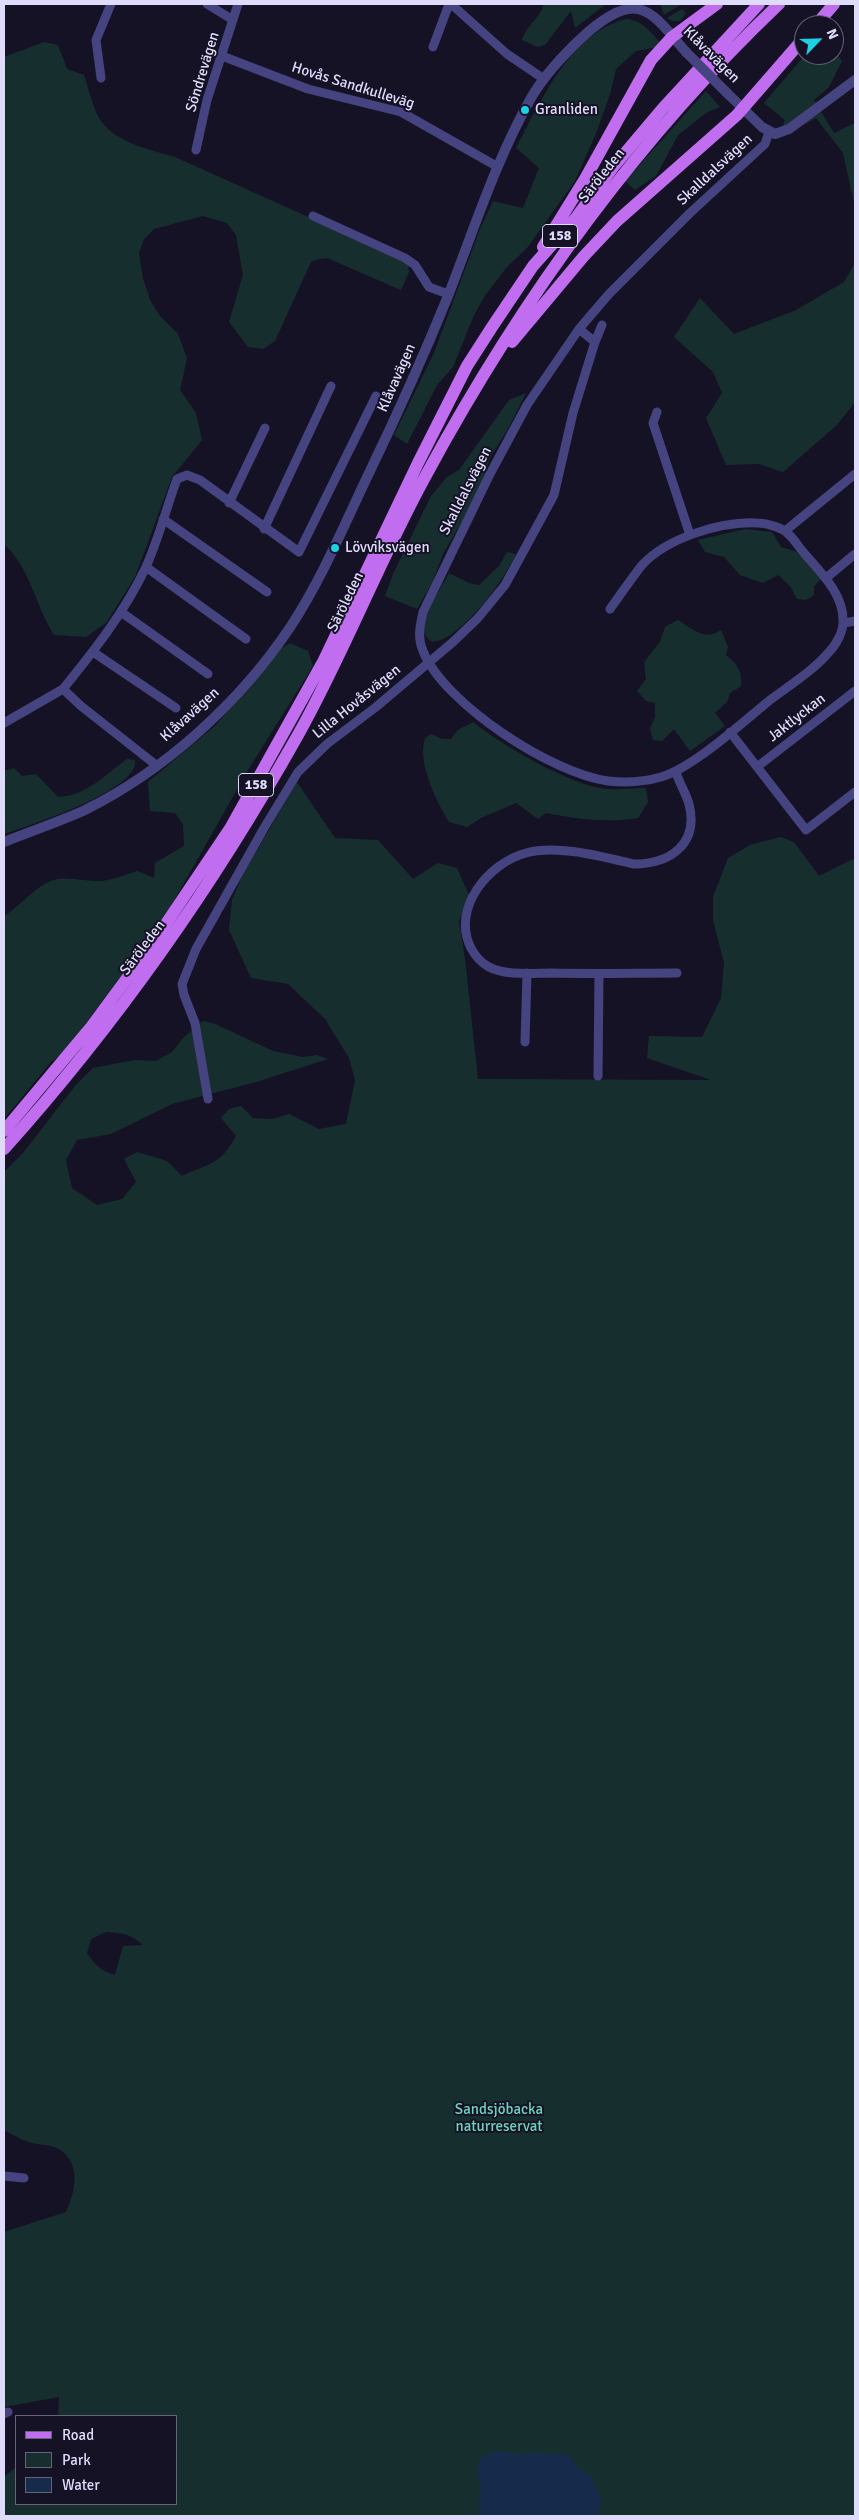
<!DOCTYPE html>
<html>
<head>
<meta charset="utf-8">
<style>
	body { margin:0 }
	#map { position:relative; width:859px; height:2520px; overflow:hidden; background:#161226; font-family:Signika,sans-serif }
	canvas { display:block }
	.frame { position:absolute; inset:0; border:5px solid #dfdbfb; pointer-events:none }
	.legend { position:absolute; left:15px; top:2415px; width:162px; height:90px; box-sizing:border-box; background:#161226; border:1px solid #66627b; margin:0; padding:6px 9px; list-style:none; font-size:15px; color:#dfdbfb }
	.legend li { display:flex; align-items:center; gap:10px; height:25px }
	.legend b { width:25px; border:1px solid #66627b }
	.north { position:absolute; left:794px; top:15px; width:50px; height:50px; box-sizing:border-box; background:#161226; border:1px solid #66627b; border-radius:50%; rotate:66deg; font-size:14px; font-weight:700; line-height:20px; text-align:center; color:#dfdbfb }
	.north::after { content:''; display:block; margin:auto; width:18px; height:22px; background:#1cd0e6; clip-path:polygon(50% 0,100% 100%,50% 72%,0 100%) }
</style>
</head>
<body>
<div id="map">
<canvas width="859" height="2520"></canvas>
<div class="frame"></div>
<ul class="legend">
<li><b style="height:6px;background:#c06eef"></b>Road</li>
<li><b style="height:14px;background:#162f2e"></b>Park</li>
<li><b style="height:14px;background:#162b4c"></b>Water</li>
</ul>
<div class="north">N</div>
</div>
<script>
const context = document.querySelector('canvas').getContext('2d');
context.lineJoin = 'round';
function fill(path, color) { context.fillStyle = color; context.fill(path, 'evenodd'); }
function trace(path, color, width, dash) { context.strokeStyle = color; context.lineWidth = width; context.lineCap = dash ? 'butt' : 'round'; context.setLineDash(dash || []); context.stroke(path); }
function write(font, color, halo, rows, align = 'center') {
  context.font = font + ' Signika,sans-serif'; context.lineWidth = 4; context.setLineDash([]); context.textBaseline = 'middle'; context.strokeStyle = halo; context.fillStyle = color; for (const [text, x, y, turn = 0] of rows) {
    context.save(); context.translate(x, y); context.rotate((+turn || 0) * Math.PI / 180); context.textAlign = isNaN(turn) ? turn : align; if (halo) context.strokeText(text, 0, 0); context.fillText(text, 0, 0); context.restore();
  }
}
const green = new Path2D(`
	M544,4h62l-31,24 -4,-17 -26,34 -7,2 -16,-7c4,-15 18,-21 22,-36z
	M660,4h18l2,1 -16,10z
	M682,9l4,4 -6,8h-8l-5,-3z
	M626,19c18,1 26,16 38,27l-28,5 -20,18 -5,22 -14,40 -22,50 -48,67 -21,20 -22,29 -10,18 -21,52 -16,18 -30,59 -13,-9 40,-82 46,-124 13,-28 30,7 16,-40 -23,-20c25,-47 54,-115 110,-129z
	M44,42l14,3 9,24 17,6c4,12 7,25 12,37 12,29 51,37 79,45l233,105 1,10 -8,18 -74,-32 -9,1 -7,3 -36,79 -12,8 -15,-2 -19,-25 14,-47 -7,-40 -9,-12 -24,-7 -49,13 -10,10 -5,14 4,26 8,23 9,14 18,18 9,24 -7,32 16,23 6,27 -30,37 -37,100 -29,46 -20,14 -32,-2c-19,-30 -23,-66 -50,-91v-487z
	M834,51l8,10 -13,26 -15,13 20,33 21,-10v84l-12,-54 -27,-35 -38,21 7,-19 -21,-17 41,-48h29z
	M706,91l14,16 -14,6 -28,22 -22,41 -21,14 -10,-9z
	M855,263v139l-18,23 -54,47 -24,-8 -33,1 -20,-47 16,-25 -9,-21 -39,-35 26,-39 34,36 62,-24 48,-28z
	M526,393l-18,36 -19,30 -2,12 -14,31 -30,52 -11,29 -15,26 -32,-13 8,-22 38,-78 16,-19 12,-7 50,-70z
	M745,529l27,3 9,15 16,5 25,26 -8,8v9l-8,5 -9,-1 -7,-13 -12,-11 -15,8 -23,-8 -16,-18 -19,-5 -7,-12z
	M507,552l9,2c-11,25 -56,87 -84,88 -4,-4 -9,-7 -8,-13 1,-19 17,-40 25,-56l20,10 10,2 20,-19z
	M678,620c13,8 27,22 43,10l7,17 -2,8c11,8 17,18 15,31l-11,7 -3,9 -12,11 10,13 -35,25 -16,-22 -12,12 -9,-1 -3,-11 5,-12v-14l-9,-2 -9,-10 9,-12 -2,-17 16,-20 5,-15z
	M290,643l18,8 5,15 -65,104 -82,145 -103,139 -11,7 -48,58v-203c17,-10 32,-31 50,-36 14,-4 31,2 46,1 13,-1 25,-6 37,-10l17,7 1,-15 29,-17 -1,-22 -8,-11 -25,-2 -2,-29 68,-57 64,-76z
	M473,722c29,23 97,64 134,67 13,1 26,-1 39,-1l2,14 -10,16c-29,5 -63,1 -92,-5l-8,6 -22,-16 -35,15 -14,9 -18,-5c-13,-21 -32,-60 -24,-84l6,-4 11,5h9l7,-9z
	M127,759l8,1c5,30 -107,66 -131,74v-63l10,-3 8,8 14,-2 22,23c28,-1 47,-22 69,-38z
	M297,782l38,56 43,2 35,39 25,-16 19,5 13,29 -11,24 6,38 13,120 233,1 -64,-22 2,-22 53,1 19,-39 3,-35 -11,-43v-23l15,-39 22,-13 30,-8 14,5 25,34 36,-18v1658h-851v-39l12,-10v37h160v-88h-118l1,-19 -55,10v-175l62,-20c9,-19 16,-49 -7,-63 -9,-5 -22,-4 -31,-7 -8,-3 -16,-8 -24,-12v-958l19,-19 52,-67 18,-18 42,-8 21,1 16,-9 12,-15 19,-16 10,2 60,28 30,6 14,-2 11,4 -72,23 -84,22 -61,30 -34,6 -11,20 6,28 25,17 25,-6 14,-17 -12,-23 13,-7 30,9 15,15c27,-13 38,-10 54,-40l-15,-18 8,-9 12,-3 12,12 20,1 16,-5 30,15 27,-5 9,-44 -6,-22 -24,-39 -37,-35 -37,-6 -22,-48 3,-30 11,-26zM106,1932c15,0 26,3 37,13l-20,1 -8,29c-14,-4 -20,-10 -28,-22l4,-14z`);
const water = new Path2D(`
	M495,2451l28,3 17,-2 11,3 9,-2 11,4 5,9 15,11 10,21 -4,18h-118l1,-32 -3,-16 4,-10z`);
const minor = new Path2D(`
	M207,4l26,16
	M451,4l56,50 37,25
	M433,47l16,-43
	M222,56l86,33 93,23 97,55
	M101,78l-5,-38 15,-36
	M196,150l11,-50 31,-96
	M313,216l92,42 10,7 14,22 19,7
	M579,329l16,13
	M657,412l-4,11 37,112
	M229,503l36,-75
	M163,519l104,73
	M264,529l67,-143
	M785,531l70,-57
	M146,567l100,72
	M826,578l29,-24
	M610,609c11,-15 21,-30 32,-44 25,-27 79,-44 115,-42 8,0 23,4 29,9 7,5 12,14 18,21 16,19 39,40 39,67 1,11 -7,25 -14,32 -16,19 -39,33 -59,48 -27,22 -77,68 -109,77 -17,5 -35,6 -53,4 -55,-7 -164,-77 -185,-130 -6,-14 -3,-25 0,-39l67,-138 37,-69 52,-76 30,-35 81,-81 75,-69 4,-12
	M121,612l87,62
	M844,623l11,-2
	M93,652l83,56
	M4,723l59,-34
	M730,732l76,98 49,-38
	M156,765l-75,-59 -18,-17c30,-37 61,-76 82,-120 13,-28 21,-60 32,-90l10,-4 13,5 99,72 77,-156
	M757,767l98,-76
	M676,772c3,11 10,21 13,32 10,39 -18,60 -55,60 -31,-7 -77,-20 -108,-11 -38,10 -75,56 -55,95 4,8 9,14 18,19 17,9 44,6 63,6 42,1 83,0 125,0
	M525,1042l2,-69
	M598,1076l1,-102
	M208,1099l-13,-76 -11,-28 -2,-11 14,-35 68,-121 34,-56 29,-28 49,-37 77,-65 25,-24 27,-33 49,-90 19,-82 22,-71 7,-17
	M4,2176l20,2
	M4,2414l4,-2`);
const tertiary = new Path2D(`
	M727,93l35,34 13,7 14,-5 66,-49
	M4,842c27,-11 55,-20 81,-32 81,-40 156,-109 206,-184 32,-49 54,-103 79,-155 28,-58 54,-116 78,-175 26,-67 48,-136 83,-198 15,-26 66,-84 97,-89 24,-5 43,27 58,43`);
const primary = new Path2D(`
	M816,25l18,-21
	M543,247l42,-68 66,-119 21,-23 45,-33
	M512,342l72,-86 33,-35 120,-106 67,-77
	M4,1131l87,-104 62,-84 78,-116 92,-165 95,-199 49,-97 25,-39 41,-61 42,-47 39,-53 49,-58 96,-104
	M4,1149c113,-126 211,-266 294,-414 47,-84 81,-174 127,-258 94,-174 210,-336 354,-473`);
const tertiaryBridge = new Path2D(`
	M686,52l41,41`);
const markers = [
	[525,110,5,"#1cd0e6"],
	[335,548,5,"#1cd0e6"]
];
const shields = [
	[560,236,35],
	[256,785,35]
];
const shieldNames = [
	["158",560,236],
	["158",256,785]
];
const streetNames = [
	["Klåvavägen",711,55,45],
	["Söndrevägen",203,72,-73],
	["Hovås Sandkulleväg",353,86,17],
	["Skalldalsvägen",715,170,-43],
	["Säröleden",602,176,-52],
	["Klåvavägen",397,378,-66],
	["Skalldalsvägen",466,491,-63],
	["Säröleden",346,602,-64],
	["Lilla Hovåsvägen",357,702,-39],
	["Klåvavägen",190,715,-42],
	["Jaktlyckan",797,718,-38],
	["Säröleden",143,948,-53]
];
const poiNames = [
	["Granliden",535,110],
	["Lövviksvägen",345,548]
];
const parkNames = [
	["Sandsjöbacka",499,2110],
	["naturreservat",499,2127]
];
fill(green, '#162f2e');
fill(water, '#162b4c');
trace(minor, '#454380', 9);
trace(tertiary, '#454380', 10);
trace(primary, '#c06eef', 12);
trace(tertiaryBridge, '#454380', 10);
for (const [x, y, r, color] of markers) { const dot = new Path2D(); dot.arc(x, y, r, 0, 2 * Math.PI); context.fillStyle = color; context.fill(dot); trace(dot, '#161226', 2); }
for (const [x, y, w] of shields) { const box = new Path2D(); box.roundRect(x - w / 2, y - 11.5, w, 23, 4); context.fillStyle = '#161226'; context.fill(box); trace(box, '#dfdbfb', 1); }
write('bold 14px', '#dfdbfb', null, shieldNames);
write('15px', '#dfdbfb', '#161226', streetNames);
write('15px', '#dfdbfb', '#161226', poiNames, 'left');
write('15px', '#6ed4bb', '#161226', parkNames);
</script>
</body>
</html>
